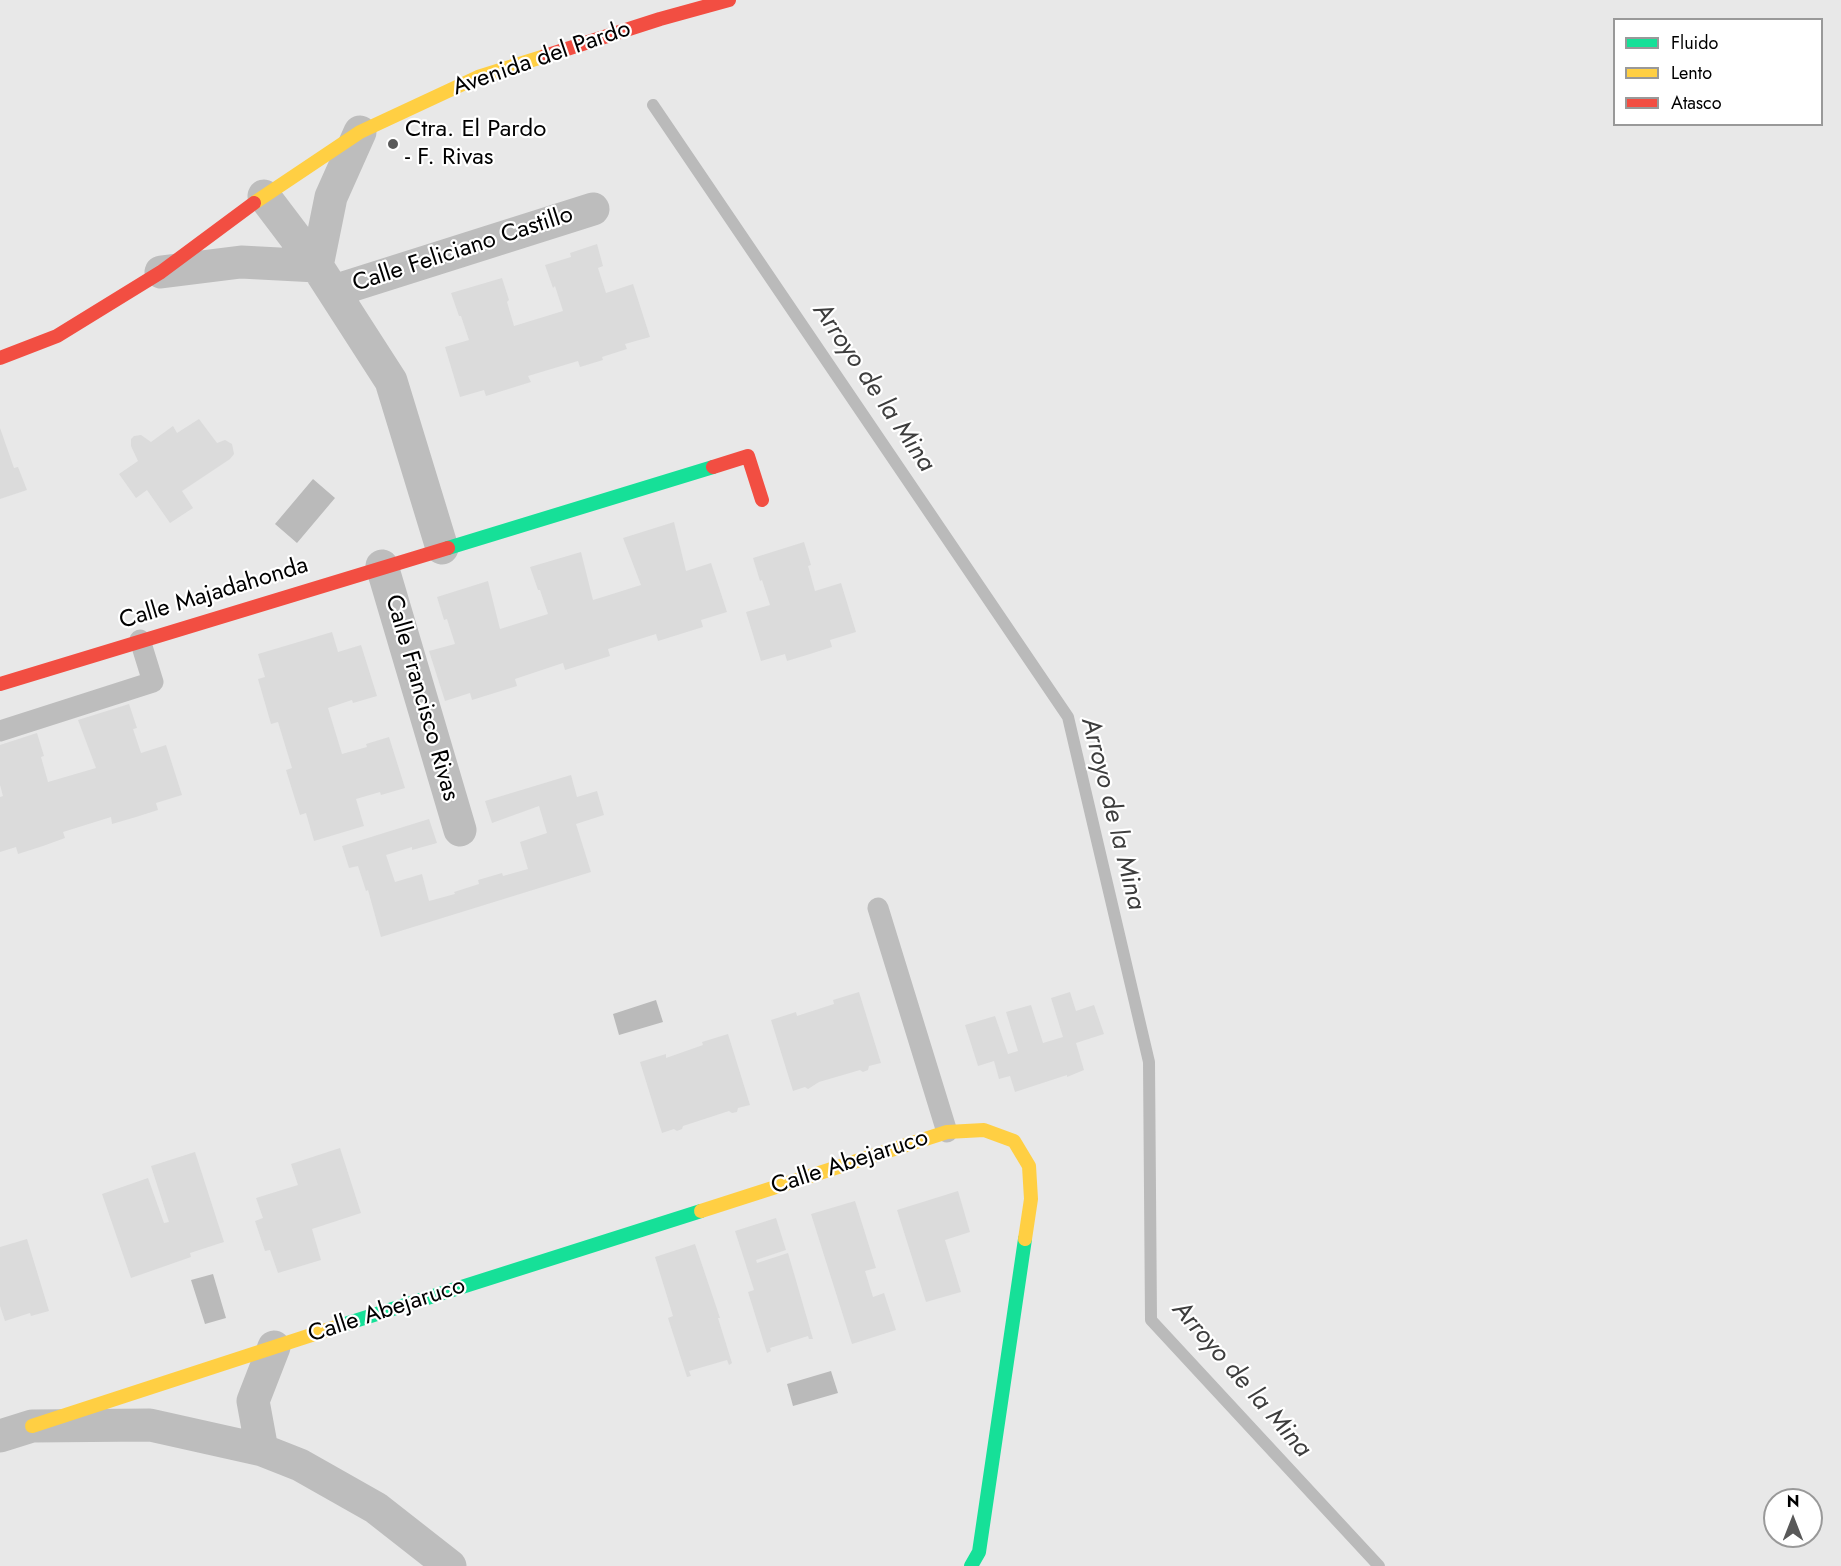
<!DOCTYPE html>
<html>
<head>
<meta charset="utf-8">
<style>
	body { margin:0 }
	#map { position:relative; width:1841px; height:1566px; overflow:hidden; background:#fff; font-family:Jost,sans-serif }
	canvas { display:block }
	.legend { position:absolute; left:1613px; top:18px; width:210px; height:108px; box-sizing:border-box; background:#fff; border:2px solid #999; margin:0; padding:8px 10px; list-style:none; font-size:18px; color:#000 }
	.legend li { display:flex; align-items:center; gap:12px; height:30px }
	.legend b { width:30px; border:2px solid #999 }
	.north { position:absolute; left:1763px; top:1488px; width:60px; height:60px; box-sizing:border-box; background:#fff; border:2px solid #999; border-radius:50%; rotate:0deg; font-size:16px; font-weight:700; line-height:24px; text-align:center; color:#000 }
	.north::after { content:''; display:block; margin:auto; width:21px; height:27px; background:#595959; clip-path:polygon(50% 0,100% 100%,50% 72%,0 100%) }
</style>
</head>
<body>
<div id="map">
<canvas width="1841" height="1566"></canvas>
<ul class="legend">
<li><b style="height:8px;background:#16e098"></b>Fluido</li>
<li><b style="height:8px;background:#ffcf43"></b>Lento</li>
<li><b style="height:8px;background:#f24e42"></b>Atasco</li>
</ul>
<div class="north">N</div>
</div>
<script>
const context = document.querySelector('canvas').getContext('2d');
context.lineJoin = 'round';
function fill(path, color) { context.fillStyle = color; context.fill(path, 'evenodd'); }
function trace(path, color, width, dash) { context.strokeStyle = color; context.lineWidth = width; context.lineCap = dash ? 'butt' : 'round'; context.setLineDash(dash || []); context.stroke(path); }
function write(font, color, halo, rows, align = 'center') {
  context.font = font + ' Jost,sans-serif'; context.lineWidth = 4.5; context.setLineDash([]); context.textBaseline = 'middle'; context.strokeStyle = halo; context.fillStyle = color; for (const [text, x, y, turn = 0] of rows) {
    context.save(); context.translate(x, y); context.rotate((+turn || 0) * Math.PI / 180); context.textAlign = isNaN(turn) ? turn : align; if (halo) context.strokeText(text, 0, 0); context.fillText(text, 0, 0); context.restore();
  }
}
const green = new Path2D(`
	M0,0h1841v1566h-1841zM1614,20h208v104h-208zM1775,1500h36v36h-36z`);
const water = new Path2D(`
	M313,479l22,19 -38,45 -22,-19z
	M656,1000l7,22 -44,13 -6,-21z
	M213,1274l13,44 -21,6 -14,-44z
	M831,1371l7,22 -45,13 -6,-22z`);
const stream = new Path2D(`
	M653,105l415,612 81,345 2,258 228,246`);
const building = new Path2D(`
	M597,244l6,22 -5,2 8,25 27,-9 17,53 -25,7 2,5 -25,8 1,3 -23,7 -2,-6 -50,15 3,6 -45,14 -2,-6 -24,7 -15,-50 24,-7 -8,-24h-2l-8,-23 51,-15 7,22 -2,2 7,24 49,-15 -8,-25 -2,2 -8,-23 26,-8 -1,-4z
	M199,419l18,24 8,-3 7,4 2,10 -4,5 -48,32 11,17 -23,15 -23,-33 -11,8 -17,-24 19,-13 -7,-15v-7l3,-3 7,-1 10,7 22,-16 4,7z
	M0,428l14,40 4,-1 9,23 -27,9z
	M674,522l12,49 25,-8 16,49 -26,8 2,7 -45,14 -2,-7 -48,15 2,7 -45,14 -2,-7 -48,16 2,7 -45,14 -2,-7 -25,8 -16,-50 26,-7 -8,-25 -3,1 -7,-23 51,-16 12,48 48,-15 -8,-24h-2l-8,-23 51,-15 12,48 13,-4 35,-11 -18,-47z
	M804,542l7,23 -3,1 7,25 26,-8 15,49 -26,8 2,7 -22,7 -23,7 -2,-7 -24,7 -15,-49 24,-7 -8,-25 -2,1 -7,-23z
	M332,632l6,20 23,-7 16,51 -24,7 -1,-3 -24,8 14,46 25,-7 -1,-3 23,-7 16,51 -24,7 -1,-3 -24,7 8,27 -50,15 -8,-28 -6,2 -6,-19 -8,-26 6,-2 -14,-46 -7,2 -13,-45 7,-2 -7,-23z
	M129,704l8,24 -4,1 8,24 25,-8 16,50 -26,8 2,7 -22,7 -24,7 -1,-7 -48,15 2,6 -22,8 -25,8 -2,-7 -16,5v-55l3,-1 -3,-11v-40l37,-12 7,23 -3,1 7,25 48,-14 -18,-48z
	M571,775l6,22 20,-6 7,24 -28,9 15,48 -210,65 -13,-47 -2,1 -8,-25 -9,2 -7,-22 87,-27 8,24 -25,7v-3l-26,8 9,27 27,-8 7,27 26,-7 -1,-2 25,-8 -1,-4 24,-7 1,3 25,-7 -8,-27 27,-9 -8,-27 -47,17 -7,-22z
	M859,992l22,71 -12,3 -1,4 -5,2 -3,-2 -41,12 -11,7 -3,-2 -12,4 -22,-71 25,-8 1,4 37,-12 -1,-4z
	M1070,992l6,19 18,-6 10,29 -28,9 8,27 -17,7v-2l-52,17 -5,-16 -11,3 -5,-18 -16,5 -13,-41 30,-9 13,38 10,-3 -12,-39 25,-7 12,38 20,-6 -12,-39z
	M728,1034l22,71 -12,3 -1,4 -5,1 -3,-2 -46,15 -1,3 -5,2 -3,-2 -12,4 -22,-71 26,-8v4l37,-13 -1,-3z
	M340,1148l21,65 -49,16 9,31 -43,13 -8,-23 -5,1 -10,-30 8,-3 -7,-20 42,-13 -7,-21z
	M195,1152l29,90 -34,11 1,4 -60,21 -29,-84 46,-16 16,45 5,-1 -18,-56z
	M958,1191l12,41 -25,8 16,52 -35,10 -29,-92z
	M855,1201l21,67 -11,3 8,26 11,-4 12,37 -44,14 -41,-130z
	M776,1218l10,32 -30,10 1,3 31,-10 25,86h-4l-1,-3 -38,12 1,3 -4,2 -19,-61 6,-2 -19,-59z
	M27,1239l22,72 -18,5 -1,-3 -25,8 -5,-15v-59z
	M695,1244l25,74h-2l14,45 -3,2 -2,-5 -38,11 2,5 -4,1 -19,-59 5,-2 -18,-59z`);
const lane = new Path2D(`
	M0,731l153,-49 -13,-42
	M878,908l69,224`);
const street = new Path2D(`
	M264,196l53,70 74,115 51,167
	M317,266l14,-69 29,-65
	M161,272l80,-10 76,4
	M334,291l259,-82
	M382,566l78,264
	M0,1436l32,-10 118,-1 112,25 38,15 76,43 74,58
	M262,1450l-9,-49 21,-54`);
const fast = new Path2D(`
	M448,548l265,-81
	M339,1326l362,-115
	M971,1566l8,-14 46,-313`);
const slow = new Path2D(`
	M254,203l106,-71 118,-55 67,-21
	M701,1211l246,-79 37,-2 30,11 15,25 2,33 -6,40
	M32,1426l307,-100`);
const jam = new Path2D(`
	M545,56l115,-37 69,-19
	M0,358l57,-22 104,-64 93,-69
	M713,467l35,-11 14,44
	M0,684l448,-136`);
const markers = [
	[393,144,6,"#595959"]
];
const streetNames = [
	["Avenida del Pardo",542,59,-19],
	["Calle Feliciano Castillo",463,250,-18],
	["Calle Majadahonda",214,594,-17],
	["Calle Francisco Rivas",421,698,74],
	["Calle Abejaruco",850,1163,-18],
	["Calle Abejaruco",387,1311,-18]
];
const poiNames = [
	["Ctra. El Pardo",405,130],
	["- F. Rivas",405,158]
];
const waterNames = [
	["Arroyo de la Mina",873,388,56],
	["Arroyo de la Mina",1112,814,76],
	["Arroyo de la Mina",1241,1380,49]
];
fill(green, '#e8e8e8');
fill(water, '#bababa');
trace(stream, '#bababa', 12);
fill(building, '#dbdbdb');
trace(lane, '#bdbdbd', 21);
trace(street, '#bdbdbd', 33);
trace(fast, '#16e098', 14);
trace(slow, '#ffcf43', 14);
trace(jam, '#f24e42', 14);
for (const [x, y, r, color] of markers) { const dot = new Path2D(); dot.arc(x, y, r, 0, 2 * Math.PI); context.fillStyle = color; context.fill(dot); trace(dot, '#fff', 2); }
write('24px', '#000', '#fff', streetNames);
write('24px', '#000', '#fff', poiNames, 'left');
write('italic 26px', '#3d3d3d', '#fff', waterNames);
</script>
</body>
</html>
